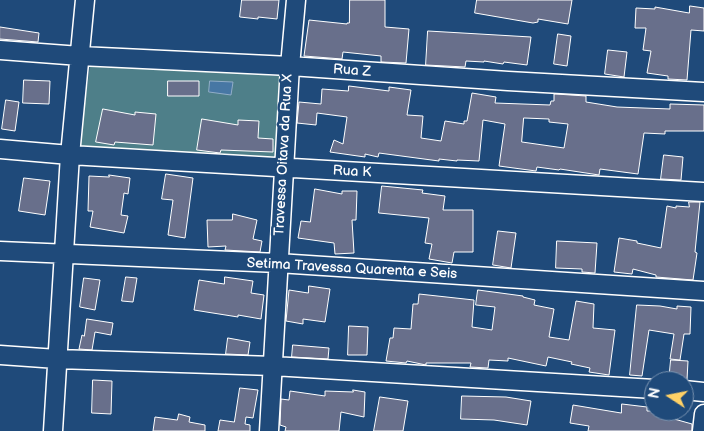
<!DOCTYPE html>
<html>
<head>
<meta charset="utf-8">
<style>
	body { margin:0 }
	#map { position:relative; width:704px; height:431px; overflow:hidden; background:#1f4a7a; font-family:"Balsamiq Sans",sans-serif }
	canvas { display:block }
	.north { position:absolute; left:644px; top:371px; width:50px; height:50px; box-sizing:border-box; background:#1f4a7a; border:1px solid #7992af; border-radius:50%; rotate:281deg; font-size:14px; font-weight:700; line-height:20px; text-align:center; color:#fff }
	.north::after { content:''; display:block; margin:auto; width:18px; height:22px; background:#ffd166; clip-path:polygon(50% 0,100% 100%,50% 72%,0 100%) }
</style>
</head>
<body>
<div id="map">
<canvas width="704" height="431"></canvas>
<div class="north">N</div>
</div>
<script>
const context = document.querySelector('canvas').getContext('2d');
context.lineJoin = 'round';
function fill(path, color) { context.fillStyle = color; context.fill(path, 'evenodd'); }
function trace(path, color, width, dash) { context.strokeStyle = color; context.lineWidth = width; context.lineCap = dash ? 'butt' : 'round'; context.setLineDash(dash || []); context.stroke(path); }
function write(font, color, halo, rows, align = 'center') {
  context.font = font + ' "Balsamiq Sans",sans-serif'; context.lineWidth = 5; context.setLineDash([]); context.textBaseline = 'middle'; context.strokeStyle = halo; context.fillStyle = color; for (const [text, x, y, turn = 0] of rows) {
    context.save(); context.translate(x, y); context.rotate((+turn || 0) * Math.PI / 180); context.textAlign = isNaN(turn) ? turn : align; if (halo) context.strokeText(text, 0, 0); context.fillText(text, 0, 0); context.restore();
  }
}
const green = new Path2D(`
	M90,64l190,12 -3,85 -198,-10z`);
const water = new Path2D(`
	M210,81l23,1 -2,13 -22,-3z`);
const building = new Path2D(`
	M242,0h37l-2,19 -19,-2v2l-18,-2z
	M350,0h35v27l24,2 -3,34 -25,-1v-6l-38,-4 -1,7 -38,-3 5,-36 38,4v-1h2z
	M477,0h95l-4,24 -30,-5v3l-5,1 -58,-10z
	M690,6l14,2v23l-13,-1 -4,50 -19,-1v-3l-21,-3 4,-22 -8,-1 3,-22h-11l1,-20 19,1v-2l34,6z
	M0,27l39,6 -1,9 -38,-3z
	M428,31l103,6 -4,28 -23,-3 -1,2 -19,-3v1l-18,-1 -1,6 -39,-2z
	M558,34l13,2 -4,30 -13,-2z
	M608,50l19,2 -3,25 -19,-3z
	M24,80l26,1 -1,23 -26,-1z
	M168,81h31v15h-31z
	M349,86l40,5v-4l22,3 -4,25 16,1 -2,22 20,3 4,-20 19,3v-3h3l5,-28 24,4 -1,6 55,2 1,-4h3v-7h2l30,2v6l31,5 53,2v-5l34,1v26h-39v3l-21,-1 -6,41 -38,-5 -1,6 -39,-6 -1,1 -22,-3 -1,4 -37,-5 6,-42 -22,-4 -4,41 -22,-1v1l-18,-2v2l-60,-8 -1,4 -13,-3v3l-35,-5 4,-12 9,4 4,-27 -30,-4 -1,12 -19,-2 2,-21 22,2 1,-15 26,2zM524,118l25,1v3l19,2 -4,24 -42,-6z
	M6,100l13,2 -4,29 -13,-2z
	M103,109l32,6v-3l21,2 -3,31 -38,-3 -1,3 -18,-3z
	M202,119l36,6v-5l21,1 -1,17 15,1v13l-52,-2 -1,3 -23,-3z
	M664,155l19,2 -2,23 -20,-1z
	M166,174l27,4 -8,60 -17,-3 5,-35 -11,-1z
	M109,175l21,3 -2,16 -4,-1 -3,22 7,1 -4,17 -34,-6 3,-16h-5l1,-35 20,1z
	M24,178l26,3 -5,34 -26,-4z
	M382,186l41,4 -1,3 23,3 -2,14h30v42h-19l-2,11 -23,-4 3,-15 -7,-1 4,-25 -50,-5z
	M315,189l27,5v-3h15l-1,29h-4l2,33 -19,1 -1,-11 -36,-5 3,-17 9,1z
	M689,202h11l-5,50 2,1 -4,27 -37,-3v-2l-23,-6 -1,5 -18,-2 5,-34 18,3v2l24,5 6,-42 9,2v-2l13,1z
	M233,214l24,6 -4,19 9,2 -2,11 -35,-2 1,-4 -18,1 -1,-27h25z
	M498,231l18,2 -5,35 -18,-3z
	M557,241l40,2 -2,30 -13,-1v-3l-26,-1z
	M126,277l11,1 -4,24 -11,-1z
	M225,277l28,4 -2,12 13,2 -3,24 -23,-4v2l-44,-7 5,-30 25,4z
	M84,278l16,2 -5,30 -15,-3z
	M309,286l21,3 -5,33 -22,-3v5l-17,-3 3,-31 19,3z
	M478,290l45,6v1l12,3 -1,5 20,4 -5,28 20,3 7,-39 18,3 -1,24 22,2 -6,45 -20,-3 1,-4 -19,-4 1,-2 -24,-5 -2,9 -38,-8v3l-19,-1 -1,8 -18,-1 1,-4h-45v2l-19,-4 -1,2 -20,-2 4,-23h3l1,-10 17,1 2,-25h5l1,-10 55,6 -2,27 20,3 3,-23 -19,-2z
	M637,305l23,1 17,3v-3l14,1 -1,27h-6l-4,26 -10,-1 4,-25 -25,-4 -7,46 -12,-1z
	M87,319l26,4 -2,12 -16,-3 -3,18 -13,-1 3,-14 2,1z
	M349,326l19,1 -1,28h-19z
	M228,338l22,4 -2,13 -22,-1z
	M293,345l36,3 -1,11 -36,-2z
	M671,360l17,1 -1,19 -18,1z
	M93,380l19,1 -1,33 -19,-1z
	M240,388l18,2 -5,28 -7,-1 -1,7 5,1v6h-32l2,-11 14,2z
	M353,390l12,2 -1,25 -23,-5 -2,19h-54l1,-4 -6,-2 1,-26 8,1 1,-9 35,5v-5l28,1z
	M462,396l44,1 25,4 -4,24 -33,-5 -33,-1z
	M380,397l28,4 -5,30h-29z
	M622,404l25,3v4h21l-1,6 25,7v7h-104l1,-5 -19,-3 3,-18 48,8z
	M179,414l11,3 -1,5 16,3v6h-52l2,-14 22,3z`);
const minor = new Path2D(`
	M0,50l80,6 210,10 218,15 196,11
	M0,149l70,6 634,37
	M0,251l278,12 426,28
	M0,355l57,4 216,7 381,23
	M684,390l20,2
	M53,431l17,-276 15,-155
	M269,431l21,-365 6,-66
	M702,431l2,-17`);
const streetNames = [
	["Rua Z",352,71,4],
	["Travessa Oitava da Rua X",284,155,-87],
	["Rua K",352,172,3],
	["Setima Travessa Quarenta e Seis",352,269,3]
];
fill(green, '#4e7f89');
fill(water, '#4777a4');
trace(water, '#91adc8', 1);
fill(building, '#686f8b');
trace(building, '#fff', 1);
trace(minor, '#fff', 21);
trace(minor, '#1f4a7a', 18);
write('14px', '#fff', '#1f4a7a', streetNames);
</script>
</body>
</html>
